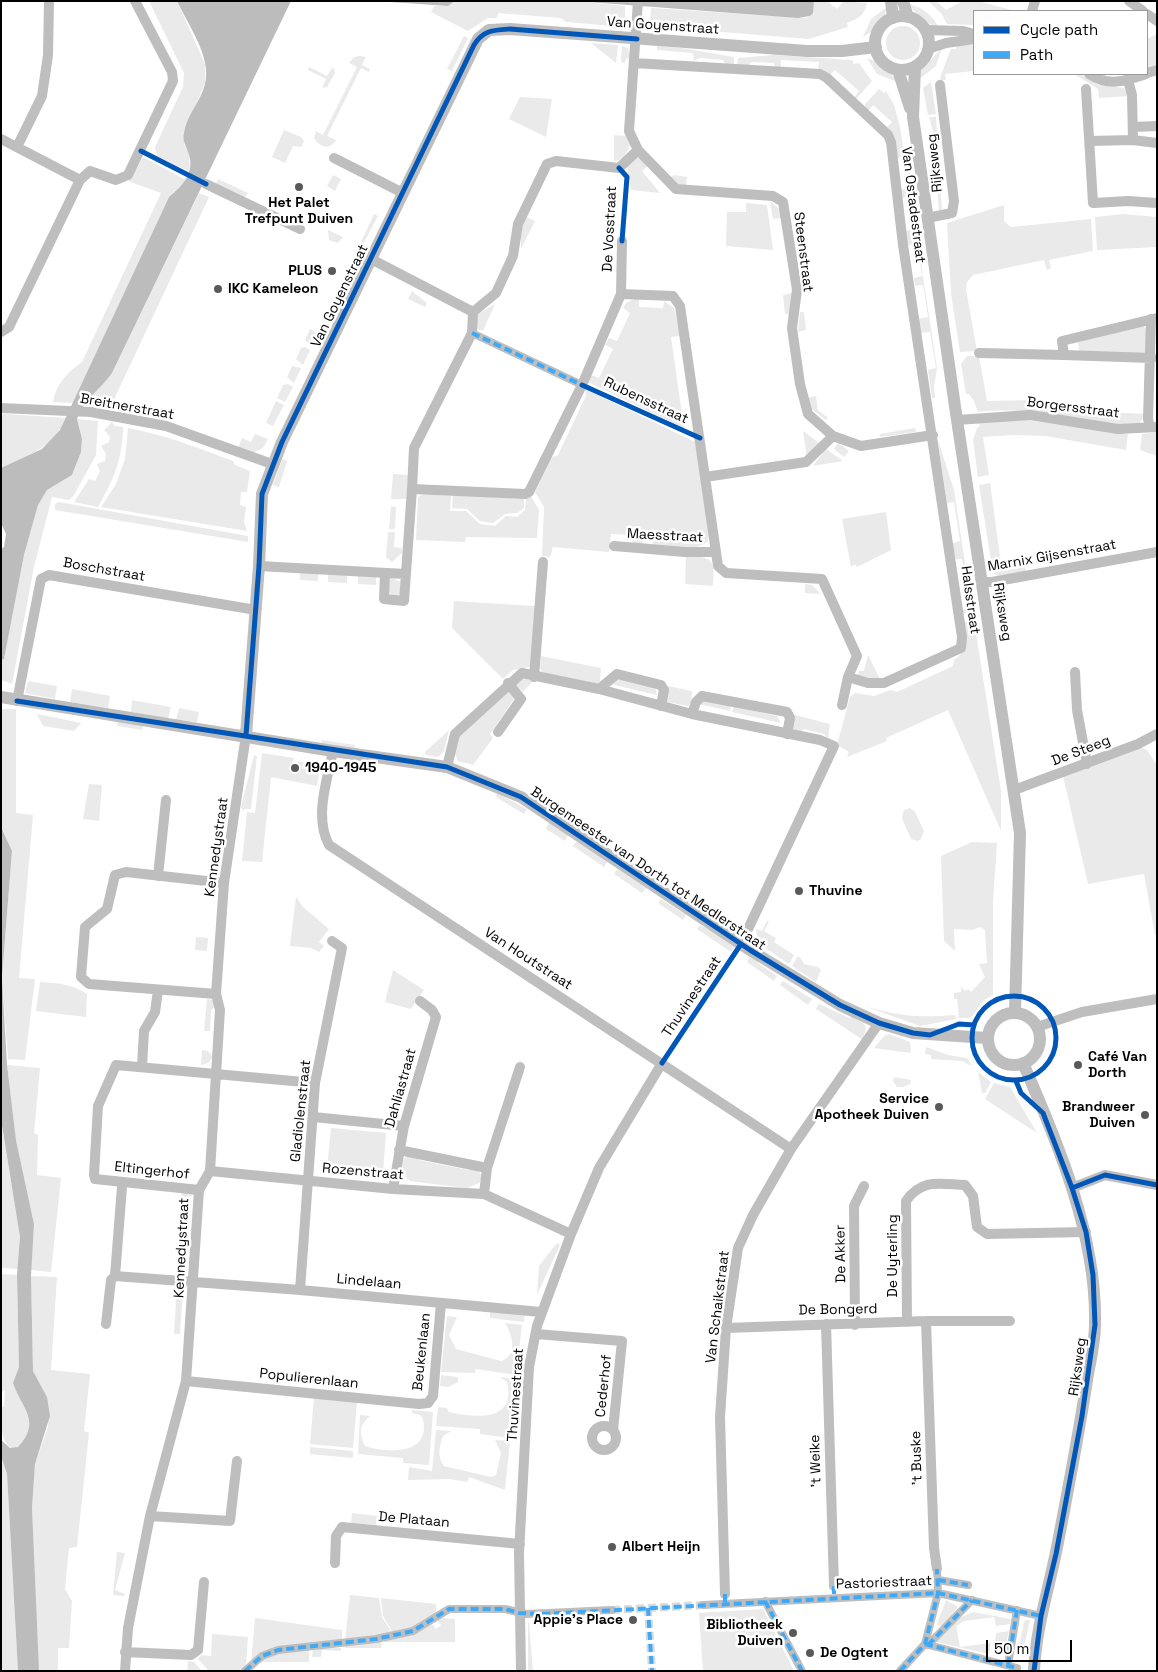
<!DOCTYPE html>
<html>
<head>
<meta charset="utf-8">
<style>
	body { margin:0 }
	#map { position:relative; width:1158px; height:1672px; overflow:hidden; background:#fff; font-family:"Space Grotesk",sans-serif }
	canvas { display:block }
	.frame { position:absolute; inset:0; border:2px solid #000; pointer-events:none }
	.legend { position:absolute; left:973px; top:10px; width:175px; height:65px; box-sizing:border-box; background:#fff; border:1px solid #999; margin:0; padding:6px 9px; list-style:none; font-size:15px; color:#000 }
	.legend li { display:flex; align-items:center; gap:10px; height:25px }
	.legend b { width:25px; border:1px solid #999 }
	.scale { position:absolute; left:986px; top:1640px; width:86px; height:22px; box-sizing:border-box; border:2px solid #000; border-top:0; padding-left:6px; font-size:15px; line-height:18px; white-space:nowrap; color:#000; -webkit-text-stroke:4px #fff; paint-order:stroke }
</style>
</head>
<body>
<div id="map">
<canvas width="1158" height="1672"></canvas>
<div class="frame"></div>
<ul class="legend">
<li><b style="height:6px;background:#0057b8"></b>Cycle path</li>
<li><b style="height:6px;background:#3fa9f5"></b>Path</li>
</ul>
<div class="scale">50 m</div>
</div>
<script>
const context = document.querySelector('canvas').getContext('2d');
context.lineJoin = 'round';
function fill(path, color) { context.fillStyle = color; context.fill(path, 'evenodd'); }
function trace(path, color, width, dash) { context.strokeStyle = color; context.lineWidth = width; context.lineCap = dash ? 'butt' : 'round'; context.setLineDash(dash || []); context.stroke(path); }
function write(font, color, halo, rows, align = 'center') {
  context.font = font + ' "Space Grotesk",sans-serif'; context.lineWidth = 5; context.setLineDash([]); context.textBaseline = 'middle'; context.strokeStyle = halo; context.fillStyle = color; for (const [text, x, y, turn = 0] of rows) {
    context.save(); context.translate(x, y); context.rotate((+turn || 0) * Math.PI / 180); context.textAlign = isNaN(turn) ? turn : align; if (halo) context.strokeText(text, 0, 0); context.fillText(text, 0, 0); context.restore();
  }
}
const green = new Path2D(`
	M149,1h28l28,63v19l-21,50v11l5,9 1,19 -33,-16 -2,-9 28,-60 1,-14z
	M455,1h120l50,5v21l-59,-5 -5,-4 -63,-5 -1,5h-9l-20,13 -37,-19 3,-6h14z
	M814,1h13l10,8 7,-8 23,2c-3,13 -8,15 -20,20l1,4 -39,12 -149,-12v-3l-10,-1 1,-15 155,10 4,-2z
	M928,1h8l10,9 17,-9h15l37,10h-41v14l-27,-1 -6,-11z
	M909,4c15,4 23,11 30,24 -12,-4 -23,-13 -30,-24z
	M887,7c-2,13 -12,24 -24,30l8,-18z
	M886 43a17 17 0 1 1 34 0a17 17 0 1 1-34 0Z
	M1157,34v31l-10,3v-29z
	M464,36l4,2 -16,33 -5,-2z
	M591,43l27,2 -2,18z
	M974,44v27l-29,3 1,6 -6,1 1,-6 10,-26h5v-3z
	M622,46l6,2 2,11 -4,-1 -1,5 -4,-1z
	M657,46l24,2 53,9v9l-8,-1 -3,-5 -23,-2 -6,3 -1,-8 -36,-3z
	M942,48l-6,18 -18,14 3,-10z
	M774,55l79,5v4l6,-1 13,18 -16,18 -2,-1 5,-7 -24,-21 -6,6 -11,-6 1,-8 -38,-2v7h-6l-1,-4 -22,-1 -6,5h-9l1,-9z
	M360,56l6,1 -4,8 8,4 -1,3 -8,-4 -34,68 9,4c-6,11 -17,7 -22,-2l2,-7 7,4 34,-68 -8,-4 5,-6z
	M867,58c12,5 24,13 30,24l-20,-8z
	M309,67l18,9 5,-8 2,1 1,4 -8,14 -5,1 4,-9 -18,-9z
	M1074,74h6l19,11 25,3 5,8 -30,2 -1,-9z
	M931,82l5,32 -8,1 -5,-27z
	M879,89l5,4 2,-2 8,14 6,22 37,241 -3,19 1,11h-3l-4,-28 8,-2 -6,-36 -10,1 -2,-14 10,-2 -5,-32 -8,1 -1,-8 8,-2 -5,-31h-10l-2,-14 10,-2 -5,-32 -8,1 -1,-8 8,-2 -5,-31 -7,1 -11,-30 6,-6 -19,-17 -5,6 -3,-2v-5z
	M520,97l32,2 -6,38 -37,-18z
	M929,117h7l6,94 -3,1 -5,-77z
	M284,130l17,7 3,4 -3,6 -8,-1 -8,17 -13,-6z
	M614,135l12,1 4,9c-3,7 -7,16 -16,16z
	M143,157l43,23 -17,17 -96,206 -20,-1c3,-18 14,-29 29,-40l79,-169 -33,-12 4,-3z
	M635,158h7l7,7 -7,6 18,22 -29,-3 -4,-25z
	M333,175l8,4 -6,12 -8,-5z
	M674,175l13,2 -1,8h-7l-8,-8z
	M218,179l30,14 -3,4 -29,-13z
	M199,193l10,4 -99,211 -26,-4 28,-31z
	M770,201l9,8 2,9 -8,1z
	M746,203l21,2 6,45 -47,-4 1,-34h19z
	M1004,205v16l7,6 80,-8 2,32 -44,9 2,8 -4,2 -3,-10 -71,15 -6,7 -1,7 11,62 -17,1 -9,-58 -4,-71z
	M374,214l4,2 -24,45 1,-6z
	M1123,214l34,3v30l-60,3 -2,-33z
	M526,217l9,4 -14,28v-19z
	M328,230l15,7 -5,6 -9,-3z
	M412,291l15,12 -2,4 -17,-8z
	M792,293l-1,21h-6l-2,-19z
	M634,299h5v8l24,1 1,-7 10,7 6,28 -9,1 13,91 -96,-46 3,-7 8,3 14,-29 -8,-4 4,-7 8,3 13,-28 -7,-5 3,-5z
	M495,304l-12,27 -8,-3 3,-14z
	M800,312h4l2,18 -8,2z
	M1143,326l5,5 -2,23 -67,-3 -1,-9z
	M310,329l7,4 -6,13 -6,-6z
	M305,347l5,3 -7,15 -7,-6 5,-11z
	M967,356h12l8,45 47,-1 74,12 37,2 -5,9 -13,2c-54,-4 -93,-19 -149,-13l-4,-11 -5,-7h-3l-5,-30z
	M292,366l9,2 -7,15 -7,-6z
	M288,384l5,3 -8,15 -8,-4 6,-13z
	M585,389l110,53 14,92 -1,7c-12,12 -39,5 -55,4l1,-8 -10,-1 -1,8 -10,-1v-8l-22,-1 -2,18 -56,-5 -3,10 -8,-1 2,-49 -9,-15 17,-35 6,-2 28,-59z
	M816,396l2,14 10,8 -2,2 -17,-13 -2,-9z
	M276,401l8,4 -11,21 -7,-3z
	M1,414h5l61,4c-17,31 -35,36 -66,50z
	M77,419l21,2 -2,34 -22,40 -5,5 -17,-3 -18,70 -22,117 -11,-4v-20l3,-2 20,-103 14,-50 9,-15 25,-15 9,-23 1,-13z
	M1026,420l102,14 -2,16 -81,-14 -32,-1 -30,2 6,38 -11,2 -5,-37 4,-12 3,-2 -1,-4z
	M112,422l3,4 8,1c0,31 -10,54 -25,80l-24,-5 15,-23 6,2 5,-10 -3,-7 8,-3 1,-7 -5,-8 8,-4 1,-5 -6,-7z
	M128,428c38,7 70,20 105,33l2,4 15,6 -3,21h-6l-1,13 6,2 -2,15 3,9 -146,-24 15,-23 9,-25z
	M915,428l1,4 -36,5v-3z
	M803,431l16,12 -12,14z
	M1157,432v24l-17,-6 2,-16z
	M255,434l13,5 -5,9 -11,5 -14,-5 4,-10 9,4z
	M937,437l17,53 14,93h-2l-4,-24h-7l-5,-15 10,-3 -6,-39 -7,1z
	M838,443l11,8 -5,6 -10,-8z
	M826,449l17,12 -30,5z
	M282,459l5,2 -8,26 -6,-2z
	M393,474l15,1 -1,24h-16z
	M990,483l12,88 23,-4 1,5 -27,4 -6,-3 -14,-88z
	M424,494l27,2 -1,15h16l14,13 15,2 11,-10 11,1 8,-7 1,-11 5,-3 8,14 -2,28 -71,-1 -1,5 -49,-2 2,-43z
	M453,495l71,4v9l-7,5 -12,1 -12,9 -13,-2 -13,-12 -15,-1z
	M59,502l189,34v6l-193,-32v-6z
	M391,506l5,1 -1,22h-6z
	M886,512l5,38 -34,17 -2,-3 -4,3 -9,-48z
	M388,532h7l-1,15 8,1v5l-10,9 -6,-5z
	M686,556c27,0 29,4 27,30l-28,-2z
	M300,572l18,1v8l-18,-1z
	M328,574l19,1v8l-19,-1z
	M358,576l18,1v8l-18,-1z
	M390,576l10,6v11l-3,4 -5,-1 -3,-4z
	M805,584l7,1 9,9 -16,-1z
	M454,601l81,5 -2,60 -20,4 -10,9 -51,-51z
	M972,608l29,183v40l-53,-121 -62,28 1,3 -40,16 2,-5 -12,-7 13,-48 5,-4 19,3 16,-6 7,2 56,-26 1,-6c15,-10 11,-23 10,-38l8,-2 -1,-8 -8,1 -1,-3z
	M868,655l13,26 -24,-4 2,-6h5z
	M541,656l60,12 -1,13 -2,3 -56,-12 -2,-4z
	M616,678l39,9 2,8 -47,-11z
	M526,679l7,2 -10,11 -5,-5 -2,2v-5l4,-4z
	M28,681l29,5 -2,13 -30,-6z
	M668,686l24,5 -1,12 -3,3 -21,-4 -2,-4z
	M72,689l38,7 -2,12 -38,-6z
	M507,691l4,2 3,6 -24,35 3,4 -20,27 -15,-4 -4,-9 4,-17z
	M132,700l39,7 -3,12 -37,-7z
	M701,700l30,5 -1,6 -32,-7z
	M734,706l43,10 4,7 -49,-11z
	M179,708l20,4 -2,10 -21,-2z
	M1,709h15v104l17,2 -14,163 16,1 -10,81 -17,-1 -6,-82 10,-126 -11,-24z
	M37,714l44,9 -7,8 -31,-5z
	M795,715l35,9 -2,15 -4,-5 -20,-5 -4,3 -8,-2 -2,-11z
	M118,720l25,5 -1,5 -25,-4z
	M449,730l-5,21 -6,6 -12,-2 -1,-3z
	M322,740l33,5 -1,4 -33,-5z
	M1136,746l11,4 10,15v169l-2,1 -11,-61 -56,10 -25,-108z
	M262,753l32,5 -2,11 5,1 1,-9 11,3 1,-4 11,3 -4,23 -46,-9 -9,85 -20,-1 5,-49 8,1z
	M254,755l3,1 -6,53h-7v3l-3,-5z
	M89,784l13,1 -3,36 -16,-2z
	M497,793l30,16 -3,5 -28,-17z
	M910,808l5,4 9,19 -3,8 -3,2 -7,-2 -9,-21 2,-8z
	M549,822l19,13 -3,6 -19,-12z
	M577,841l32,18 -5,8 -31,-21z
	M972,842l25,1 -4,59v93l-9,5 -13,18h-12l-2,-19h-3v-6l7,-1v-5l4,4 3,-2 3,3 14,-15 -6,-13 8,-1 -2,-33 -5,-3 -8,3 -18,-1 1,22 -11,-10 -3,-85z
	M617,869l29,19 -4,5 -28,-19z
	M296,897l7,10 26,22 -10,13 5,4 -5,6 -8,-4 -21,-2z
	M661,899l25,16 -3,5 -25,-17z
	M767,921l2,1 -5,9 12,7 -2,4 20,13 -5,9 -31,-21 -2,-14 6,2z
	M700,925l37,19 -6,8 -34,-23z
	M196,937l12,1 -1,13 -12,-1z
	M751,954l6,4 1,5 19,13 -3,5 -27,-19z
	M797,957h3l4,7 14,3 3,3 -5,12 -24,-16z
	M393,970l31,20 -13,19 -26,-7z
	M783,981l29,18 -4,6 -28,-20z
	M40,982c17,1 33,2 47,12l-1,23 -50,-6z
	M207,999l7,1 2,6 -5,4 -1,21h-6z
	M819,1004l30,14 4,-2 10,6 3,6 -3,12 -47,-31z
	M864,1006c34,10 56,12 91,9l1,4 -36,7z
	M889,1034l21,8 1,11 -37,-5 10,-12z
	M926,1047l22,8 19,3 5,8 -10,-5 -31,-2v-4l-6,-1z
	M202,1050l6,1 4,5c-1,6 -5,8 -11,9z
	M7,1065l33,3 -6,65 4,2 -1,40 24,3 -10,94 -20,-2 3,-46 -18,-84z
	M978,1072l13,10 -6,11h-3z
	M894,1077l17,3 -1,4 -7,3h-6l-4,-6z
	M994,1083l16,4 27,46 -52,-34z
	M1,1119l19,118 -2,32 -17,-1z
	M331,1128l55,5 -3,40 -56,-5z
	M407,1156h10l2,4 49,10 6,-3 4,2 4,9 -3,5 -12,5 -57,-7c-7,-6 -10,-13 -6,-22z
	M182,1192l12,2 -4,3 -3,25 -7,-1z
	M179,1223l8,1 -2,24 -8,-1z
	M557,1243l3,2 -23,50 2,-29z
	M1,1274l16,1 2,92 -6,16c7,21 34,51 1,66 -14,-4 -13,-26 -13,-41l3,-2 1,-16 -4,2z
	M31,1276l26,1 -6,93 39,4 -6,57 5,2 -12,114 -8,1 -4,41 7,12 -3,47h-11v23h-20l-6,-163 3,-44 13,-37 -1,-30 -14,-26z
	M177,1285l6,4 -3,45h-6z
	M493,1311l32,3 -1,8 -34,-4v-5z
	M447,1316l10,1 -8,18 7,14 45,12c18,-6 11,-26 4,-38l17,2 -6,50 -40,-6 -1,4 -34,-1z
	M441,1375l17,2v5l-10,5 -8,-1z
	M499,1377l18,2 -7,59 -30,-4v-5l-44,-3 2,-19 9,1 2,4c26,6 68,10 58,-30z
	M314,1397l43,5 -4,46 -43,-4z
	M412,1410l21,2 -4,53 -26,-2v-5l-45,-4 2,-39 10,1c-11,9 -11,17 -5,30 18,6 57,10 59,-17 0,-6 0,-9 -4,-14l-8,-2z
	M436,1430l15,1 -8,5c-4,11 -6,20 1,30l47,11 5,-2 5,-22 -6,-13 15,1 -5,49 -36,-13 -2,5 -18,-3 -41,1 1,-13 23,4z
	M310,1447l43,4v7l-43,-4z
	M1,1456l6,18 11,197h-17z
	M352,1513l25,3 -1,9 -25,-2z
	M117,1552l8,1 -10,37 10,4 -1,2 -11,-1z
	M350,1595l29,3 3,19 10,16 -47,8z
	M381,1598l55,6v10l-20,14 -23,5 -10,-17z
	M946,1600l12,7 -15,20 -6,-3z
	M763,1609l31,62h-91l-4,-58z
	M973,1612l38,7 -1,5 -14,2 -2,-9 -30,4 -8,5 4,21 31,-4 -2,11 -53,-12 23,-24z
	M255,1618l87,12v11l-65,7 -26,15z
	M441,1618l14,1v23h-71v-2l34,-8 14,-8 4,5 5,-4 -4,-5z
	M1026,1620h4l-7,32 -4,-4 5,-26z
	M528,1623h1l4,48h-5z
	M1009,1631l-4,16 -10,-3 1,-11z
	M212,1634l36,3 -2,28 -5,6h-32l-11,-12 3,-4 10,1z
	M382,1640l-1,8h-36v-3z
	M313,1647l28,1v3l-19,-1 -1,7h-9z
	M309,1648v14h-51l22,-9z
	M188,1661l6,1 8,9h-15z`);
const water = new Path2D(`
	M177,1h114l-179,372c-14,19 -25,23 -35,46l5,20 -1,13 -9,23 -25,15 -9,15 -14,50 -20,104 -3,1v-111l3,-2 2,-13 -5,-11v-55l41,-19 18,-19 109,-233c14,-12 27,-25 19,-45 -2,-6 -6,-12 -4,-19 2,-17 17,-32 21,-49 7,-27 -17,-59 -28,-83z
	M376,1h79l-7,5z
	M575,1h239l-1,12 -3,3 -12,2z
	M1,827l11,24 -10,126 5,88 9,75 18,84 -3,52 2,95 14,26 3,19 -15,48 -3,44 7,163h-21l-11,-197 -6,-18v-16l9,8 8,-1c24,-25 4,-38 -5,-64l6,-16 -2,-92 3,-38 -19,-118z`);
const pedestrianTunnel = new Path2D(`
	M648,1608l4,63
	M612,1610l91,-5`);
const pedestrian = new Path2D(`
	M472,333l110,52
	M938,1580l30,5
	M765,1601l37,70
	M703,1605l235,-12 103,23
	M925,1644l92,24
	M928,1645l44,-45
	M1008,1665l9,-55
	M245,1671l17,-15 16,-6 98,-11 37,-8 36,-22h56l21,5 86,-4
	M900,1671l25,-27 13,-51 -1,-24`);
const minor = new Path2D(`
	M638,1l-9,130 9,19 38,39 97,7 10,6 14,88 -5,38 8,56 8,30 25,22 28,10 72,-11
	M1129,1l14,10
	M1032,11l3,-10
	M1147,14l10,7
	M926,30l37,1 11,3
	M928,49l18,-6 28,-4
	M634,63l186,11 7,4 61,57 3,7 12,103 59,392 -1,11 -77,35h-16l-20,-6
	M1147,73l10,-3
	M1089,74c20,13 36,7 57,0
	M1086,89l7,114 35,-2 29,2
	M1133,127l24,-1
	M1,139l79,41 -71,147 -8,5
	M1133,140l24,3
	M1090,141l43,-1 -1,-45 -4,-15
	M17,147l25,-51 6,-41 1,-54
	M334,158l69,35
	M80,180l10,-9 26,9 12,-5 45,-94 -1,-9 -37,-71
	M206,184l94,45
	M927,218l25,-5 2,-12 -14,-116
	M371,259l102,53
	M621,294l1,-53
	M979,353l85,2 -2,-14 95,-23
	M1064,355l88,3
	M1,408l90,4 75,14 106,38
	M957,420l73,-5 88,14 39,-2
	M1150,427l-2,-8 3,-100
	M705,477l101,-15 27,-26
	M412,489l2,-41 58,-115 1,-21 23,-19 17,-37 5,-32 29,-60 9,-3 63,7 19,-18
	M614,546l71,6h30
	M259,566l146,8
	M385,574l-1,25 20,2 8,-112 113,5 4,-2 53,-107 39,-91 52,2 7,10 38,260 8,7 96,6 35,77 -9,21 -6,28
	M982,582h10l165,-30
	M1075,672l2,38 10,54
	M534,677l9,-115
	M599,689l18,-15 44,11 3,5 -3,16
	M17,701l24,-122 8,-4 207,35
	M692,714l4,-12 6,-6 85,16 3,6 -3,16
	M498,732l23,-33 -13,-16
	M333,751c-6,30 -19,66 -4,94l462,304
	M447,767l8,-33 67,-61 77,16 93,25 128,26 14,6 -93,198
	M1014,790l124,-46 19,-10
	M158,876l8,-76
	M216,994l-127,-10 -8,-7 4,-50 22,-18 8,-34 11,-3 98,11
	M1037,1027l45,-15 75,-13
	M142,1067l2,-36 11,-19 3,-22
	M313,1117l91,9
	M487,1168l33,-101
	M210,1171l183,18 91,5 3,-26 -88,-18
	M1072,1188l33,-13 52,10
	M393,1189l11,-63 32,-109 -4,-7 -12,-9
	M199,1190l-104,-11 -1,-4 4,-69 18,-41 199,18
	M484,1194l87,40
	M115,1276l7,-89
	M300,1290l15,-207 27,-135 -10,-7
	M926,1321l8,227 3,21
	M907,1322l-1,-121c16,-23 34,-17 59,-16l8,11 4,31 10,7 99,-2
	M106,1324l5,-44 4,-4 185,14 241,22
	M826,1324l8,262
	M855,1325l-1,-119 10,-20
	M726,1328l200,-7h84
	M536,1334l86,7 -9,89
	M186,1381l233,23 9,-1 5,-7 8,-93
	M592 1438a12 12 0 1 1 24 0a12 12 0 1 1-24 0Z
	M150,1516l80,5 7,-60
	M335,1563l1,-27 6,-9 178,17
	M725,1594l-5,-177 6,-89 12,-80 15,-33 38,-66 88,-126
	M125,1652l66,3 7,-5 6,-68
	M125,1671l3,-43 22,-112 36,-135 13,-191 11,-19 10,-161 -4,-16 8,-111 22,-148
	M521,1671l-2,-118 10,-186 8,-41 34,-92 28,-66 63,-105`);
const tertiary = new Path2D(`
	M891,1l2,17
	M903,1l5,16
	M875 43a27 27 0 1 1 54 0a27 27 0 1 1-54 0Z
	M915,67l-2,50 44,303 63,413 -5,179
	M898,70l12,38
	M1,697l332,54 114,16 74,30 229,153 90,55 39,18 34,10 74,5
	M246,735l13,-169 3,-72 20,-52 196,-403 11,-9 21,-1 297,22h35l34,-4
	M988 1039a26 26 0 1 1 52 0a26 26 0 1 1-52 0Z
	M1023,1063c35,80 74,173 72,261 0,19 -5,38 -8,56 -8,53 -18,105 -28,157 -8,45 -23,88 -25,134`);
const quiet = new Path2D(`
	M472,333l110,52
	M938,1580l30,5
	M834,1586v11
	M725,1594v10
	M765,1601l37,70
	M648,1608l4,63
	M925,1644l92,24
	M928,1645l44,-45
	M1008,1665l9,-55
	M245,1671l17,-15 16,-6 98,-11 37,-8 36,-22h56l14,4 23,1 396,-21 103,23
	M900,1671l25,-27 13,-51 -1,-24`);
const cycleway = new Path2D(`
	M141,151l65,33
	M619,168l8,9 -5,64
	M582,385l118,53
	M17,701l430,66 74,30 229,153 90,55 39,18 34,10 17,2 29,-11 15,1
	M246,735l13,-169 3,-72 20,-52 192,-397c9,-15 20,-15 36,-16l127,10
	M972 1038a42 42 0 1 1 84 0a42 42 0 1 1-84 0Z
	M662,1063l79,-119
	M1016,1081l5,12 22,20 29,75 14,44 7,43 2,50 -13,91 -26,138 -15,62 -7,55
	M1072,1188l33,-13 52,10`);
const markers = [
	[299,187,5,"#595959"],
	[332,271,5,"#595959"],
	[218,289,5,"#595959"],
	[295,768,5,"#595959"],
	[799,891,5,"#595959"],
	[1078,1065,5,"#595959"],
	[939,1107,5,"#595959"],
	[1145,1115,5,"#595959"],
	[612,1547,5,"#595959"],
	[633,1620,5,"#595959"],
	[793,1633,5,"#595959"],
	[810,1653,5,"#595959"]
];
const streetNames = [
	["Van Goyenstraat",663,26,4],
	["Rijksweg",935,163,-96],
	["Van Ostadestraat",913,205,83],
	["De Vosstraat",610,229,-87],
	["Steenstraat",803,252,83],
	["Van Goyenstraat",340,296,-64],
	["Rubensstraat",646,401,25],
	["Breitnerstraat",127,407,10],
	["Borgersstraat",1073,408,7],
	["Maesstraat",665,536,3],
	["Marnix Gijsenstraat",1052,556,-10],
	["Boschstraat",104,570,10],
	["Halsstraat",970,600,82],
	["Rijksweg",1002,612,81],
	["De Steeg",1081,751,-21],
	["Kennedystraat",217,847,-82],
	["Burgemeester van Dorth tot Medlerstraat",648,869,34],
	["Van Houtstraat",528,959,33],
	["Thuvinestraat",692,997,-56],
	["Dahliastraat",401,1088,-74],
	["Gladiolenstraat",301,1111,-84],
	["Eltingerhof",152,1171,6],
	["Rozenstraat",363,1172,5],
	["Kennedystraat",182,1248,-87],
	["De Akker",841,1254,-91],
	["De Uyterling",893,1256,-90],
	["Lindelaan",369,1282,5],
	["Van Schaikstraat",718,1307,-83],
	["De Bongerd",838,1310,-1],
	["Beukenlaan",422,1352,-84],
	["Rijksweg",1078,1367,-82],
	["Populierenlaan",309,1379,6],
	["Cederhof",604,1386,-84],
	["Thuvinestraat",516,1395,-86],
	["'t Buske",917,1458,-92],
	["'t Weike",816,1461,-92],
	["De Plataan",414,1520,5],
	["Pastoriestraat",884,1583,-2]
];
const poiNames = [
	["Het Palet",299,203,"center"],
	["Trefpunt Duiven",299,219,"center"],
	["PLUS",322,271,"right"],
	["IKC Kameleon",228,289],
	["1940-1945",305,768],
	["Thuvine",809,891],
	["Café Van",1088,1057],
	["Dorth",1088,1073],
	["Service",929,1099,"right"],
	["Apotheek Duiven",929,1115,"right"],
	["Brandweer",1135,1107,"right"],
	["Duiven",1135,1123,"right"],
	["Albert Heijn",622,1547],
	["Appie's Place",623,1620,"right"],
	["Bibliotheek",783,1625,"right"],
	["Duiven",783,1641,"right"],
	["De Ogtent",820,1653]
];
fill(green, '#eaeaea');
fill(water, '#bcbcbc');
trace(pedestrianTunnel, '#d9d9d9', 8, [8, 4]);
trace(pedestrian, '#bebebe', 8);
trace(minor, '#bebebe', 10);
trace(tertiary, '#bebebe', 12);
trace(quiet, '#3fa9f5', 4, [8, 4]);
trace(cycleway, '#0057b8', 5);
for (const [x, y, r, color] of markers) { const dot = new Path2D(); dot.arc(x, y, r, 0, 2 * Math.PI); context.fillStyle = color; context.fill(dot); trace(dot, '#fff', 2); }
write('14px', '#000', '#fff', streetNames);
write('bold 14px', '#000', '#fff', poiNames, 'left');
</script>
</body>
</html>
